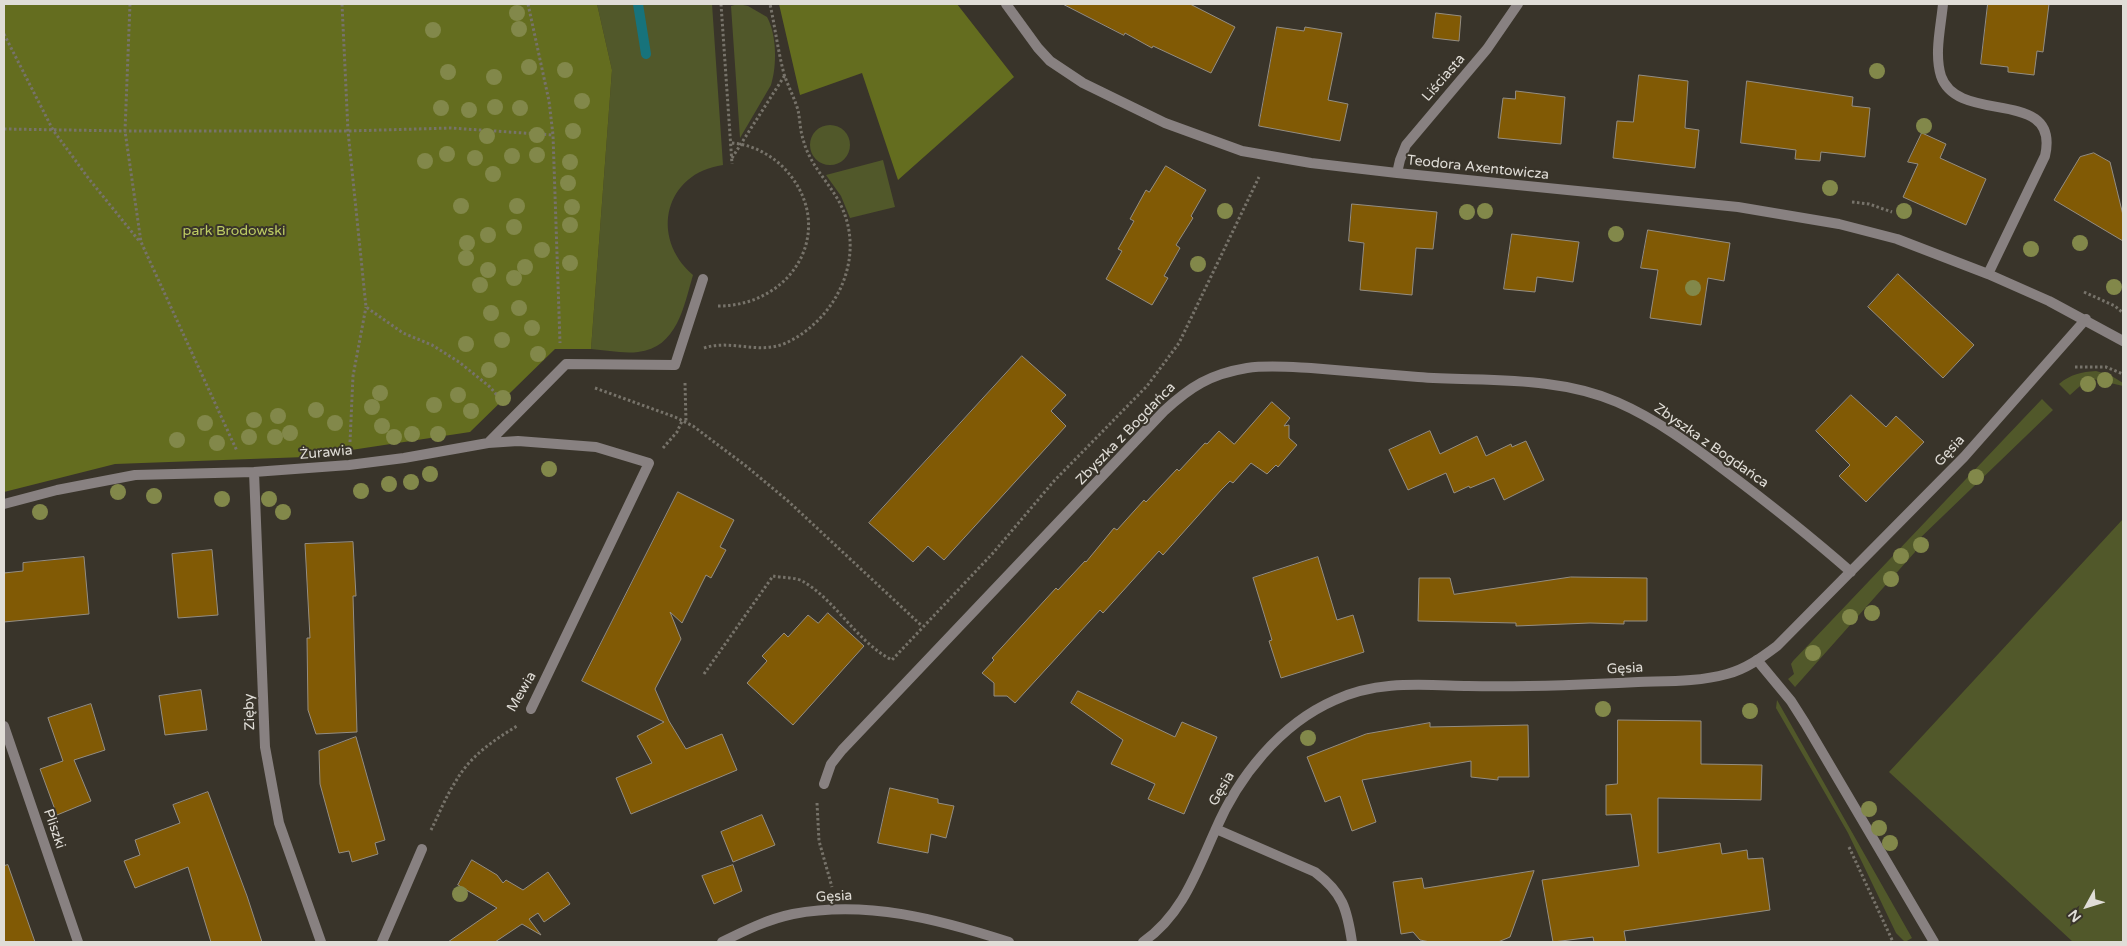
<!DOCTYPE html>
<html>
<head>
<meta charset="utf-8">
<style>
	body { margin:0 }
	#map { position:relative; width:2127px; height:946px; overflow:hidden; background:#39342a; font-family:"Varela Round",sans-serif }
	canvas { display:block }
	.frame { position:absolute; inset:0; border:5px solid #e0ddd7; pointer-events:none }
	.north { position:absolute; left:2062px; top:881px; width:50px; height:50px; -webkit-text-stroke:4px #39342a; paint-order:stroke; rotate:231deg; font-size:14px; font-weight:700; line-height:20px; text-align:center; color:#e0ddd7 }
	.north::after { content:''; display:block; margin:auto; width:18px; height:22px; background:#e0ddd7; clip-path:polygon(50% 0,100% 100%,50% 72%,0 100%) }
</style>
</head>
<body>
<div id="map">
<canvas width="2127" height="946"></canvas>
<div class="frame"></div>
<div class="north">N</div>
</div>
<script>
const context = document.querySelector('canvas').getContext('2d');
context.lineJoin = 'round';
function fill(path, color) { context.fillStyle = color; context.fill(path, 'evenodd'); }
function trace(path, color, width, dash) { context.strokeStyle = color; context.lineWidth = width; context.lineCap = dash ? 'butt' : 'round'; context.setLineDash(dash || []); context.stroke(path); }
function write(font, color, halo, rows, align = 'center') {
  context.font = font + ' "Varela Round",sans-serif'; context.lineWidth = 4; context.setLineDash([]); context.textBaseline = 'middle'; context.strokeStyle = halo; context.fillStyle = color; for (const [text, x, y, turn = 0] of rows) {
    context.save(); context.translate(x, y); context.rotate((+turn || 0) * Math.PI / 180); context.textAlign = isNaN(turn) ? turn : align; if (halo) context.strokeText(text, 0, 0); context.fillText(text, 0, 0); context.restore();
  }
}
const green = new Path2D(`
	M597,4h115l11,161c-58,8 -74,72 -30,110 -9,31 -16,73 -55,77 -15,2 -32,-2 -47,-3l21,-279z
	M738,4l10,2 19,11c10,18 10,49 4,68l-31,53 -9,-132z
	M810 145a20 20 0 1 1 40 0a20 20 0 1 1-40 0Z
	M883,160l12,47 -45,11 -9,-22 -15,-21z
	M2096,371l14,4 13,8v3l-34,-8 -19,17 -11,-11c12,-10 22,-12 37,-13z
	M2042,399l11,11 -137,132 -1,10 -120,135 -7,-8 6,-5 -3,-10 2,-3z
	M2123,519v423h-50l-184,-170z
	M1777,700l135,238 -7,4 -9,-9 -48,-100 -72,-125z`);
const forest = new Path2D(`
	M4,4h593l15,66 -21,279h-36l-85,83 -165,25 -190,7 -111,28z
	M779,4h178l57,73 -116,103 -36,-107 -62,22z`);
const stream = new Path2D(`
	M638,4l8,50`);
const building = new Path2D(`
	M1063,4h127l45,23 -24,46 -58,-27 -1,2 -27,-15 -1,2z
	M1988,4h61l-6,48 -6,-1 -3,24 -26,-3v-5l-27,-3z
	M1436,13l25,3 -2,25 -26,-3z
	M1277,27l27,4 1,-4 37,6 -14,67 20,4 -8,37 -81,-15z
	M1639,75l49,6 -3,47 14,2 -4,38 -82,-10 4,-37 16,1z
	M1747,81l106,16 -1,9 18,2 -5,49 -44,-5 -1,9 -25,-2 1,-9 -55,-7z
	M1516,91l49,6 -4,47 -63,-6 5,-40 12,1z
	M1922,133l24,11 -6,14 46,21 -20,46 -63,-28 15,-33 -10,-2z
	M2094,153l16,9 13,53v26l-69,-41 26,-43z
	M1166,166l40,24 -15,26 2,2 -17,27 4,3 -16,28 4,2 -16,27 -46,-26 16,-28 -4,-2 16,-28 -4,-2 16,-29 3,2z
	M1352,204l85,8 -4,37 -17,-1 -4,47 -52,-5 4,-47 -15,-2z
	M1648,230l82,13 -6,38 -16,-3 -7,47 -51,-7 8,-48 -17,-2z
	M1512,234l67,8 -6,40 -36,-5 -2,15 -31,-3z
	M1898,274l76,71 -31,33 -75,-71z
	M1022,356l44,39 -15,16 15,15 -122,134 -16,-14 -15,16 -44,-39z
	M1851,395l35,32 10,-11 28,26 -58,60 -27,-26 11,-11 -34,-34z
	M1272,402l18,16 -6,8 5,-1v13l8,7 -19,22 -2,-2 -9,9 -16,-11 -18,20 -3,-2 -9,9 -58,65 -4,-4 -56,62 -3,-3 -85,93 -8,-7h-13v-13l-12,-10 12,-13 -2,-2 64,-70 2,2 27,-29 1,1 28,-34 3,2 27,-30 2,2 31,-33 2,2 26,-28 2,1 12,-13 15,13z
	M1430,431l10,23 37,-18 9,20 25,-12 1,3 14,-6 18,39 -40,20 -10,-22 -24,10 -1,-2 -15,7 -8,-20 -38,17 -19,-40z
	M678,492l56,28 -14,27 6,3 -15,28 -5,-3 -24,48 -12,-11 11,27 -26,50 14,32 17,28 36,-15 15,36 -106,44 -15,-36 36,-15 -15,-27 27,-14 -82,-41z
	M353,542l3,54h-3l4,136 -41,2 -8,-24 -1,-72h3l-5,-94z
	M212,550l6,65 -40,3 -6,-64z
	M84,557l5,57 -85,8v-49l19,-2v-8z
	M1318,557l19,63 16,-5 11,37 -83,26 -12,-37 3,-1 -19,-62z
	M1571,577l76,1v43h-23v3l-34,-1 -74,3v-3l-98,-2 1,-43h31l4,16z
	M828,613l36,33 -71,79 -46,-42 20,-22 -5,-5 22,-23 4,4 20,-22 10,8z
	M201,690l6,40 -42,5 -6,-39z
	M1078,691l97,46 7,-15 35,15 -33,77 -36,-15 7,-15 -44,-20 12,-24 -52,-37z
	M91,704l14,46 -31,10 17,41 -34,14 -17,-46 23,-8 -15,-43z
	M1618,720l83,1v43l61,1 -1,35 -103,-2v55l62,-10 2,11 25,-4 1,9 15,-1 7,52 -146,21 2,11h-32l-1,-5 -40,5 -11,-62 97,-14 -8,-52 -25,1v-30l11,-1z
	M1430,723v4l98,-2 1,52h-31v3l-27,-3v-16l-109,19 14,42 -24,9 -12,-35 -15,6 -18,-45 59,-23z
	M356,737l29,103 -10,3 3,11 -26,8 -3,-11 -10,2 -19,-69 -1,-33z
	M890,788l48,11v4l16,3 -8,32 -15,-4 -3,19 -50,-10z
	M208,792l39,104 15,46h-51l-23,-75 -53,21 -11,-27 16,-6 -5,-15 45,-17 -7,-18z
	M762,815l13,30 -42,17 -12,-30z
	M472,860l25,15 6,8 3,-3 17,10 25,-18 22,32 -26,18 -6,-9 -9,6 12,16 -19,-11 -27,18h-47l49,-34 -39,-23z
	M8,865l21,60 6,17h-31v-76z
	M733,865l9,26 -28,13 -12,-28z
	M1534,871l-24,66 -12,5h-68l-10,-2 -7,-8 -12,2 -8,-52 29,-4 2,10z`);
const path = new Path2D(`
	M130,4l-5,127 16,111 96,209
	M342,4l6,127 18,176 37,26 29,12 27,17 31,25 11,13
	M528,4l21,97 4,34 7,208
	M721,4l11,160
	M4,34l49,96 36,49 51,63
	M4,129l121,2h223l103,-3 102,7
	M732,158l53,-83
	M1852,202l17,2 23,8
	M2084,292l31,14 8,7
	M718,306c78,0 122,-82 64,-140 -14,-13 -32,-22 -51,-23
	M704,348c26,-9 55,7 82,-5 53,-25 83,-91 51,-145 -12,-20 -28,-35 -34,-59 -3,-9 -3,-20 -5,-29 -4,-13 -10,-24 -14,-36 -6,-23 -9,-47 -14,-70
	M2075,367h31l17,7
	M685,383l1,39
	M595,388l80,29 18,9 53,40 42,35 134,125
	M350,442l3,-66 13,-69
	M663,448l14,-16 5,-11
	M704,674l69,-98c9,2 24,1 31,6 33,20 53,60 88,78l101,-107 61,-72 93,-95 32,-43 80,-166
	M817,803l2,38 13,46
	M431,830c8,-16 15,-34 25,-49 14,-25 38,-41 61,-55
	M1849,847l44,95`);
const lane = new Path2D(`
	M1757,660l34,41 14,22 129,219
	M382,942l40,-93`);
const street = new Path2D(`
	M1006,4l32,44 12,13 33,22 82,40 77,28 69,12 86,10 341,34 101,17 58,15 91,35 61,27 74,40
	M1943,4c-2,22 -9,50 -2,72 17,50 120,10 104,80l-57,118
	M1397,173l3,-13 6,-15 81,-96 31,-45
	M488,443l78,-79 109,1 28,-86
	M254,472l11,275 14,76 42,119
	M4,504l53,-14 78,-15 119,-3 95,-7 55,-7 84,-15 30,-2 78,6 53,16 -118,246
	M4,726l74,216
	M824,784l7,-20 11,-14 322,-339c26,-24 46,-37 83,-43 21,-3 43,-1 64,0 36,3 71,6 107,9 66,5 137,-2 199,25 39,17 73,42 106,67 44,33 87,67 128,103
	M1216,829l99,43c28,21 32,37 37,70
	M722,942c22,-11 46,-23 71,-28 74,-14 145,5 216,28
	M1143,942c39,-27 53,-69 72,-111 23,-54 65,-107 120,-131 43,-20 87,-15 133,-14 57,1 114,-1 170,-4 29,-1 60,0 89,-8 19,-5 34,-16 50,-28l187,-189 122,-138`);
const trees = [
	[517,13],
	[519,29],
	[433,30],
	[529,67],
	[565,70],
	[1877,71],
	[448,72],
	[494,77],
	[582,101],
	[495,107],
	[441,108],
	[520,108],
	[469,110],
	[1924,126],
	[573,131],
	[537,135],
	[487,136],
	[447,154],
	[537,155],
	[512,156],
	[475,158],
	[425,161],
	[570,162],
	[493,174],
	[568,183],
	[1830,188],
	[461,206],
	[517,206],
	[572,207],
	[1225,211],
	[1485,211],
	[1904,211],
	[1467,212],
	[570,225],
	[514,227],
	[1616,234],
	[488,235],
	[467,243],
	[2080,243],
	[2031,249],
	[542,250],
	[466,258],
	[570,263],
	[1198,264],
	[525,267],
	[488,270],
	[514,278],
	[480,285],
	[2114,287],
	[1693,288],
	[519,308],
	[491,313],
	[532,328],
	[502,340],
	[466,344],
	[538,354],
	[489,370],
	[2105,380],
	[2088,384],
	[380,393],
	[458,395],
	[503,398],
	[434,405],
	[372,407],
	[316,410],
	[471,411],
	[278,416],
	[254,420],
	[205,423],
	[335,423],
	[382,426],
	[290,433],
	[412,434],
	[438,434],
	[249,437],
	[275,437],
	[394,437],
	[177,440],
	[217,443],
	[549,469],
	[430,474],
	[1976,477],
	[411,482],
	[389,484],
	[361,491],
	[118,492],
	[154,496],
	[222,499],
	[269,499],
	[40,512],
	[283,512],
	[1921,545],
	[1901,556],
	[1891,579],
	[1872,613],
	[1850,617],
	[1813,653],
	[1603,709],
	[1750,711],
	[1308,738],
	[1869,809],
	[1879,828],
	[1890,843],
	[460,894]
];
const streetNames = [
	["Liściasta",1444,78,-49],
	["Teodora Axentowicza",1478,168,6],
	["Zbyszka z Bogdańca",1126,434,-46],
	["Zbyszka z Bogdańca",1711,446,35],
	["Gęsia",1950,451,-47],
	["Żurawia",326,453,-5],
	["Gęsia",1625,669,-3],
	["Mewia",522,692,-60],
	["Zięby",250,712,-92],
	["Gęsia",1222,789,-60],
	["Pliszki",54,829,71],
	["Gęsia",834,897,-3]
];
const parkNames = [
	["park Brodowski",234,231]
];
fill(green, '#51582a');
fill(forest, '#646d1f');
trace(stream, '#17737b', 10);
fill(building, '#815a05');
trace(building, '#948d82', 1);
trace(path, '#77736a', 3, [2.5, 2.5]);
trace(lane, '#888181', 10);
trace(street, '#888181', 10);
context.fillStyle = '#82884a';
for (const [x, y] of trees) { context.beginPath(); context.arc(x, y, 8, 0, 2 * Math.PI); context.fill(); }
write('14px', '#e0ddd7', '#39342a', streetNames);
write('14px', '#becd64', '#39342a', parkNames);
</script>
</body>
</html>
